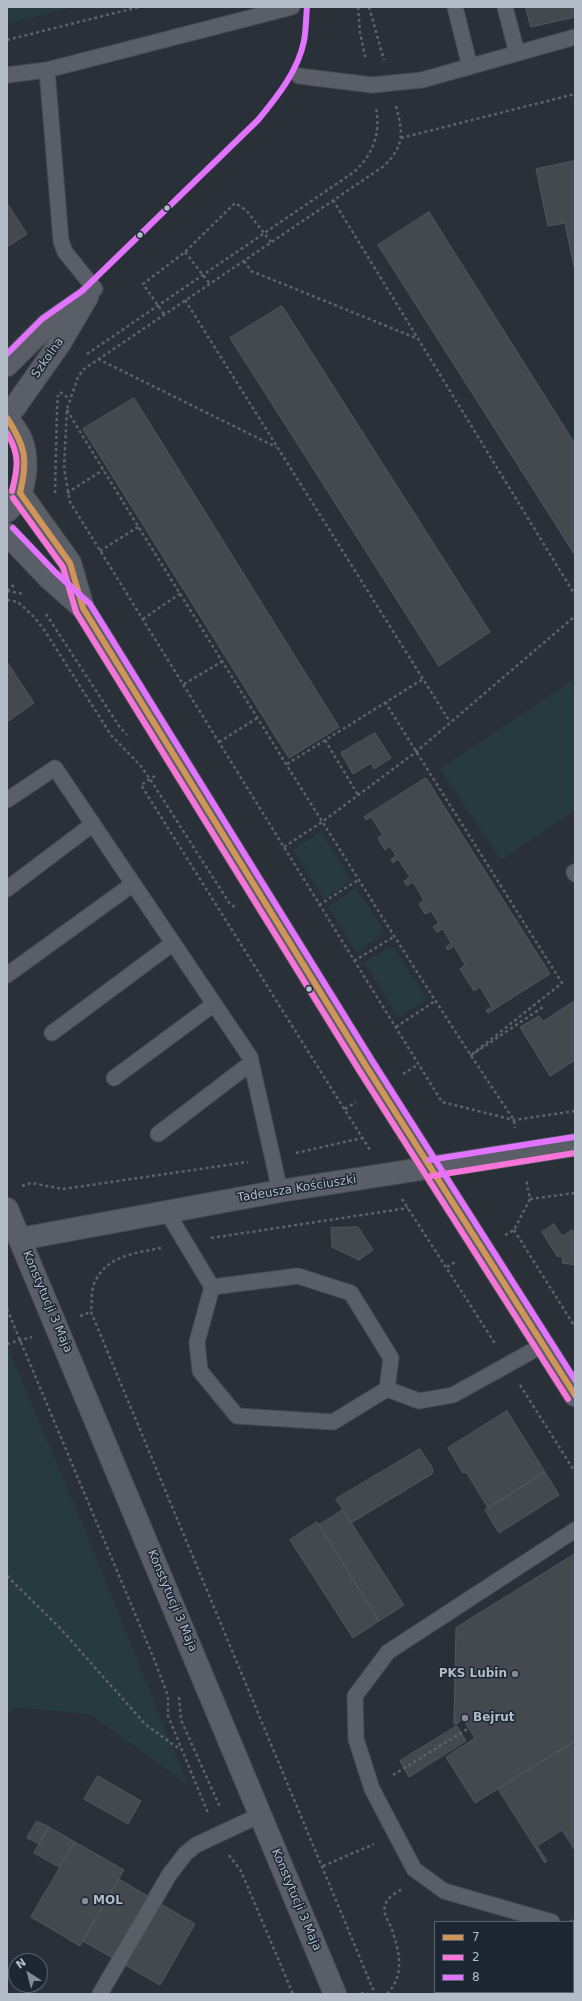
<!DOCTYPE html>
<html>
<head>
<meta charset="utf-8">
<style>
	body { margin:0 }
	#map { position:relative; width:582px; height:2001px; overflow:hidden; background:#2a3038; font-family:"DejaVu Sans",sans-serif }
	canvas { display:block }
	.frame { position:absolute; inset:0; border:8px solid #b4bcc9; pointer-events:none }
	.legend { position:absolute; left:434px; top:1921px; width:140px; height:72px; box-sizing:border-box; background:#1d2633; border:1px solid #59626f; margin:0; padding:5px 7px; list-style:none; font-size:12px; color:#b4bcc9 }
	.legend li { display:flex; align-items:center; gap:8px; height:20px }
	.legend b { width:20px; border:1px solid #59626f }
	.north { position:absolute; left:8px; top:1953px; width:40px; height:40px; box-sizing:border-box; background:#1d2633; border:1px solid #59626f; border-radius:50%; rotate:324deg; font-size:11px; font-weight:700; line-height:16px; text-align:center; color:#b4bcc9 }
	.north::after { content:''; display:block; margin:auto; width:14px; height:18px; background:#848b96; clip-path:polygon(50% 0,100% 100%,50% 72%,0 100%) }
</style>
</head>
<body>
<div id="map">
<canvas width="582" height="2001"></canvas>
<div class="frame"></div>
<ul class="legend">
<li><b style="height:5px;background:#d1955a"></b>7</li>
<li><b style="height:5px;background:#f775d9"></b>2</li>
<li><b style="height:5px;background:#e273ff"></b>8</li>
</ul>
<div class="north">N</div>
</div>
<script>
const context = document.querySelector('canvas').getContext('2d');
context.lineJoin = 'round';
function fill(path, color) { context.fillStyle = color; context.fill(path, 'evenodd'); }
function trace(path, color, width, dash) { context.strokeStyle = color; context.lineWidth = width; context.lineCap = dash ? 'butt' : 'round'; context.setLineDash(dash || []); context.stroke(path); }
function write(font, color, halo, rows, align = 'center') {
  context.font = font + ' "DejaVu Sans",sans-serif'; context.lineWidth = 3; context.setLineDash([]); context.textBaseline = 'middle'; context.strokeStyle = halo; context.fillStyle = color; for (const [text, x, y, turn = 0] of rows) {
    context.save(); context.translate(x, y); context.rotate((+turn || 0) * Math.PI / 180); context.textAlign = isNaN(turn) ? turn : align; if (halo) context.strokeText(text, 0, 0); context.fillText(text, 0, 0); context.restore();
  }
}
const green = new Path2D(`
	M7,7h67l-67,17z
	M573,680l2,33v97l-74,50 -61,-91z
	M321,831l31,50 -28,18 -31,-49z
	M356,888l29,44 -29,21 -28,-47z
	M393,946l34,54 -29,17 -34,-55z
	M7,1346l78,184 103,255 -97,-70 -73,-8 -11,7z`);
const building = new Path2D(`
	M526,7h49v10l-44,10z
	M575,161v110l-10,-48 -17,3 -12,-57z
	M7,203l20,31 -20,13z
	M429,212l146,232v111l-197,-310z
	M282,306l208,326 -51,34 -209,-328z
	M134,398l205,329 -50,31 -206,-329z
	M7,662l27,41 -27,19z
	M375,733l16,25 -17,11 -3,-6 -18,11 -12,-21z
	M426,778l124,196 -62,39 -2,-3 6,-3 -12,-20 -6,4 -14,-22 5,-4 -11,-19 -6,4 -2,-3 5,-4 -8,-14 -6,3 -4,-5 6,-4 -8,-12 -6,3 -6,-10 5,-4 -11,-18 -6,4 -3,-5 6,-4 -12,-18 -5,4 -2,-4 5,-3 -6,-10 -5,4 -7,-12 5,-3 -12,-18 -5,3 -2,-3z
	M575,1001v59l-25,16 -30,-49 19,-11 4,5z
	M554,1224l8,12 10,-6 3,4v31l-13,-2 1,-6 -6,-1 -15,-24z
	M358,1227l15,23 -14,10 -27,-13 -1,-19z
	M507,1411l38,61 -57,36 -22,-36 -3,1 -15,-25z
	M420,1449l13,20 -1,5 -81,49 -15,-24z
	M545,1472l14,23 -60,38 -14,-23z
	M343,1510l61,95 -25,16 -60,-96z
	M317,1522l62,99 -26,17 -63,-98z
	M575,1554v187l-100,62 -29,-46 29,-19 -12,-19 -8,6 -1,-3 2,-94z
	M457,1726l9,15 -57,36 -9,-16z
	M575,1741v109l-13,-20 -25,16 10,15 -2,2 -47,-74z
	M98,1776l43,25 -13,23 -44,-25z
	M37,1821l12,6 -10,17 -12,-6z
	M49,1827l26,15 -16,25 -25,-14z
	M75,1842l49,28 -44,76 -49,-29z
	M119,1879l76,45 -35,61 -77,-44z`);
const path = new Path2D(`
	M358,7l2,26 6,27
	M369,7l15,53
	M7,40l132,-33
	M396,106c7,27 9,39 -12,60l-300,203 -6,8 -11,32 -3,59 6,34 372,600 72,18 61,-9
	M401,138l174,-44
	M333,200l242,395
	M185,252l25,32
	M244,261l7,10 165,67
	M185,300l265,422
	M164,314l-21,-30 42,-32 50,-49 11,7 25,32
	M87,354l267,-182c19,-17 27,-39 22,-64
	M98,359l178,88
	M60,392l10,7
	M67,410c71,118 145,234 217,351 76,120 150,241 230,359l1,8
	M55,493l2,-84 1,-14
	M67,493l36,-23
	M100,551l38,-24
	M7,591l17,3
	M7,591l9,-8
	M7,600l11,2 16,15 11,14 66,104 29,30 10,14 80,125 5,3
	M46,614l73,112 8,9
	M143,619l38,-26
	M184,684l39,-23
	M385,702l177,281 -92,73 73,-49
	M325,740l33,55
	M219,742l38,-24
	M287,764l136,-85
	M155,776l-14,9 229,365
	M284,847l38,-25 94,-70 159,-136
	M319,905l39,-25
	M354,961l41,-25
	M396,1027l39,-26
	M403,1074l16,-10
	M345,1109l11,-7
	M296,1153l66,-15
	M22,1186l9,-3 32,6 185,-27
	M402,1199l94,146
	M530,1199l45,-6
	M514,1230l61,97
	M505,1235l9,-5 16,-31 -4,-20
	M211,1238l197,-30
	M161,1248c-26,5 -56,8 -67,36 -3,8 -2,19 -3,28l284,682
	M447,1267l10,-6
	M7,1309l147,350 14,37v20l40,97
	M80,1316l11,-4
	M7,1344l25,-7
	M520,1385l55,87
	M7,1576l53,52 85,96 30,22 6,3
	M179,1697l2,23 39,87
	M393,1775l76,-47
	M229,1855l12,16 52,123
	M323,1866l51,-22
	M361,1993l8,1
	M387,1994c19,-20 12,-44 4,-67 -3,-7 -8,-13 -6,-21 1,-8 11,-13 17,-17`);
const service = new Path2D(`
	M455,7l15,60
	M505,7l12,46
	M7,75l40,-5
	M299,76l73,9 50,-5 153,-43
	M95,289l-30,-37 -4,-11 -14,-171 245,-63
	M7,800l48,-32 195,289 30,134
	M574,872l1,2
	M7,889l86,-65
	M7,975l126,-91
	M52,1033l121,-90
	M114,1078l100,-74
	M158,1134l93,-71
	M167,1212l45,75 -15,55 3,29 37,45 96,6 54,-33 4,-31 -40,-65 -53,-17 -86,11
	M387,1389l32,12 34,-6 90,-50
	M552,1922l-108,-31 -30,-22 -42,-80 -16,-50 -1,-43 33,-44 187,-122
	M573,1928h2
	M100,1994l69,-119 17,-22 10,-8 64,-30`);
const minor = new Path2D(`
	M7,1209l328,785
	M20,1239l260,-48 295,-46`);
const tertiary = new Path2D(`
	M7,365l40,-40 35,-24
	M7,418l53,-75 27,-46
	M7,418c5,7 13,16 15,24 7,22 4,53 -15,69
	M20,493l50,70 13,45 283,458 209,329
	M7,534l42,44 34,30`);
const bus1 = new Path2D(`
	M7,418c19,29 21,42 13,75
	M20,493l50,70 13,45 283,458 209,329`);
const bus2 = new Path2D(`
	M7,433c13,22 11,34 5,58
	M13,498l50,69 13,45 283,458 209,329
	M431,1176l144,-23`);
const bus3 = new Path2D(`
	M7,354l35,-35 40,-28 176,-171c19,-23 40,-49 46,-79 2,-11 2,-23 3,-34
	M13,528l42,44 35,32 283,458 202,318
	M429,1160l145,-23`);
const markers = [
	[167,208,3.5,"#b4bcc9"],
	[140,235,3.5,"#b4bcc9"],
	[309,989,3.5,"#b4bcc9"],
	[515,1674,4,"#848b96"],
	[465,1718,4,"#848b96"],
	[85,1901,4,"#848b96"]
];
const streetNames = [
	["Szkolna",48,358,-55],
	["Tadeusza Kościuszki",297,1189,-9],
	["Konstytucji 3 Maja",47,1302,67],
	["Konstytucji 3 Maja",172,1601,67],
	["Konstytucji 3 Maja",296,1900,67]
];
const poiNames = [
	["PKS Lubin",507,1674,"right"],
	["Bejrut",473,1718],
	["MOL",93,1901]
];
fill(green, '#273a3e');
fill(building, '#444950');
trace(building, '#52575f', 1);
trace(service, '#484c53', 17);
trace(minor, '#484c53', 24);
trace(tertiary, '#484c53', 24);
trace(path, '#5d636a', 2.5, [3, 3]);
trace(service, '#5a5e66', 15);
trace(minor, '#5a5e66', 22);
trace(tertiary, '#5a5e66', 22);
trace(bus1, '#d1955a', 6);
trace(bus2, '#f775d9', 6);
trace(bus3, '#e273ff', 6);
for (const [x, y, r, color] of markers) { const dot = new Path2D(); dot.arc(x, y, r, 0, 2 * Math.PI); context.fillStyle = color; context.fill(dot); trace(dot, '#1d2633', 1.5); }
write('12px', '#b4bcc9', '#1d2633', streetNames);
write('bold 12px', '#b4bcc9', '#1d2633', poiNames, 'left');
</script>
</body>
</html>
